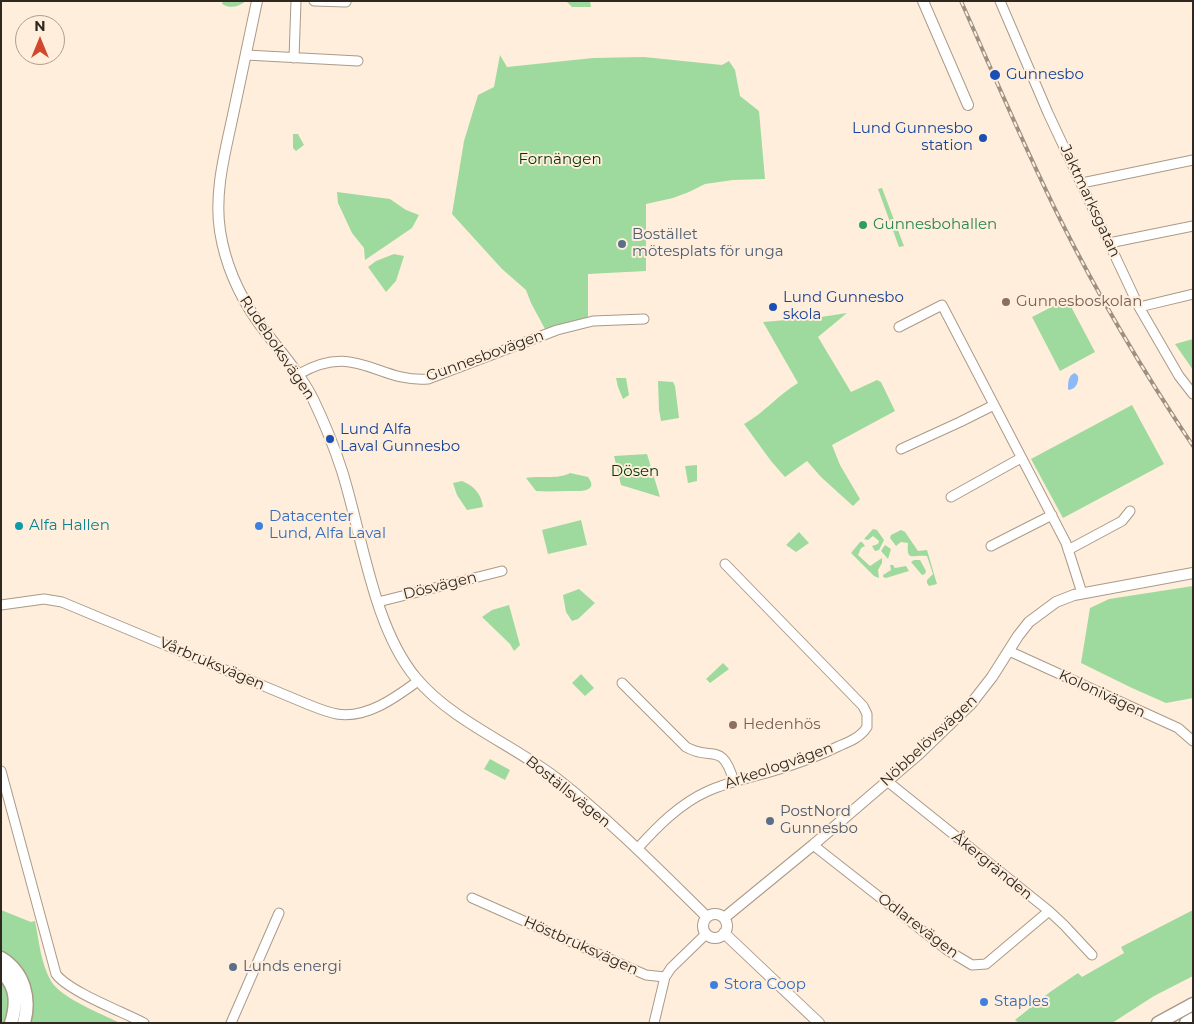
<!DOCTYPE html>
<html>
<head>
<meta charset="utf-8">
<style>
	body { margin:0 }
	#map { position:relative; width:1194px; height:1024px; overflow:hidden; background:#ffeedb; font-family:Montserrat,sans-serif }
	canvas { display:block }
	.frame { position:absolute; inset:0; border:2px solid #2e2821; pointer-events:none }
	.north { position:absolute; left:15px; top:15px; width:50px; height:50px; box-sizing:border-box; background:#ffeedb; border:1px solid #ab9f91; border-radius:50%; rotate:0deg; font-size:14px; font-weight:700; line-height:20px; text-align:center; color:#2e2821 }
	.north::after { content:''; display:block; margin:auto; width:18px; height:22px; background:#d1462d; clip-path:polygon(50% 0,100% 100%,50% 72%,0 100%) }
</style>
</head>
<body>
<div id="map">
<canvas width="1194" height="1024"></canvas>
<div class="frame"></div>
<div class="north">N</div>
</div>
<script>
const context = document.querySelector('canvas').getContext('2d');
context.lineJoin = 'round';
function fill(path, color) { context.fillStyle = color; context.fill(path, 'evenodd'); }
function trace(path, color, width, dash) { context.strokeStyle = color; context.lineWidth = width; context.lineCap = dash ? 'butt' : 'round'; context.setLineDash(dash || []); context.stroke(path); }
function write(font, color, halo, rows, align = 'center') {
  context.font = font + ' Montserrat,sans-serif'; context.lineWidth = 4; context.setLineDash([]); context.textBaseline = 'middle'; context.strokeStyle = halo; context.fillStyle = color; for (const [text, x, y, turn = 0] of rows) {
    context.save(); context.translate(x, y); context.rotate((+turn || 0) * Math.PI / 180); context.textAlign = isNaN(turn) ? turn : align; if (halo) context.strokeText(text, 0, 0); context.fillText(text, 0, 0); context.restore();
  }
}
const green = new Path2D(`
	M223,1h23c-8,6 -15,8 -24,3z
	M566,1h24l1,6h-19z
	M500,55l7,12 86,-9 51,-1 78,8 7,-4 6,9 5,26 19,15 6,68 -32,1 -28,4 -16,8 -16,6 -27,6v67l-58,3v44l-43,11 -14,-26 -5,-13 -24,-21 -50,-55 12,-73 14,-46 16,-8z
	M293,134h5l6,11 -8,6 -3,-3z
	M882,188l22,58 -5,1 -21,-58z
	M337,192l53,7 16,11 13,5 -7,13 -47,32 -1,-12 -12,-15 -14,-30z
	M394,254l10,2 -8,25 -10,11 -18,-25 8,-6z
	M1067,299l28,53 -35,19 -28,-54z
	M847,313l-29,24 33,55 26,-12 4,2 14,29 -63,34 8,20 20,34 -7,7 -32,-29 -14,-16 -22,16 -14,-16 -27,-37c20,-11 34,-29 54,-41l-35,-61 58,-5z
	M1193,339v31l-18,-26z
	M616,378h10l3,17 -6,4 -5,-12z
	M658,381l15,1 2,4 4,32 -18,3 -2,-11z
	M1132,405l32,59 -101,54 -32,-59z
	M647,454l13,43 -39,-12 -7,-29z
	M697,465v16l-9,2 -3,-17z
	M570,473l18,4c12,16 -11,14 -19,14 -11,0 -22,1 -33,0l-10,-13c13,-3 32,2 44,-5z
	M462,481c12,5 19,12 21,26l-16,3 -10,-15 -4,-12z
	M581,520l6,25 -39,9 -6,-24z
	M873,529l4,1 7,10 -5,10 -4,1 -3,-5 6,-2 1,-3 -6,-5 -5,4 -4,-1z
	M901,530l4,2 13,19 9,-1 10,34 -8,2 -2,-3v-3l6,-6 -6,-18c-14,-2 -21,7 -19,-13l-7,-1 -5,4 -6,-8 1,-3z
	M799,532l10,11 -13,9 -10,-7z
	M860,542h2l3,4 -4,2 -3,7 12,11 12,-8v5l-4,7 1,8 -5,-2 -23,-23z
	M885,545l6,4 -3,10 -7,-8z
	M914,560h6l6,11 -1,3 -3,1 -11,-13z
	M890,565h3l2,3 11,-2 3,5 -23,7 -3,-1v-2l8,-5z
	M1193,586v112l-27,5 -34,-15 -51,-25 9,-55 19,-9z
	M579,589l16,14 -17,16 -6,2 -6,-9 -3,-17z
	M509,605l11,40 -6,6 -4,-7 -28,-27 10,-7z
	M723,663l6,6 -19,14 -4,-4z
	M581,674l13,14 -9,8 -13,-13z
	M490,759l20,11 -5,10 -21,-11z
	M1,910l30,12 4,-1c4,20 6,43 16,60 10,17 51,33 69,42h-92l-19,-66 -8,-5z
	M1193,910v66l-39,20 -42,27h-93l-4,-3 35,-28 28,-19 4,4 42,-24 -3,-6z
	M1,977l2,2 8,26 -4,18h-6z`);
const water = new Path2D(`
	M1075,373l3,3c1,6 -2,13 -9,14l-1,-1c0,-6 0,-14 7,-16z`);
const minor = new Path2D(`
	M314,1l32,1
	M1000,1l48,112 91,194 40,69 14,18
	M246,55l112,6
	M294,58l2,-57
	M1082,183l111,-23
	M1109,243l84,-17
	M1139,307l54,-13
	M899,327l43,-22 124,238 16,50
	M299,374c57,-33 78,9 129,5l129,-49 36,-9 51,-2
	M901,449l59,-27 34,-17
	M951,497l70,-39
	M991,546l61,-31
	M1068,550l54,-29 8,-10
	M378,602l124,-31
	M1,605l43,-6 18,3 245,102c10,4 19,8 30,10 29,5 58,-16 81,-33
	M1009,651l169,77 15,13
	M622,683l64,64c26,15 36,-7 48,35
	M1,771l55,203c12,17 67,38 88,49
	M887,781l162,130 15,14 28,30
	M813,845l134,105 25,15 14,-1 63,-53
	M637,849c20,-22 42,-45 71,-58 20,-9 41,-13 62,-19 23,-7 47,-15 69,-26 10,-4 22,-9 28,-19v-13l-4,-8 -138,-142
	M472,898l174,77 19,2 6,-9 35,-34
	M231,1023l48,-110
	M654,1023l11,-46`);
const tertiary = new Path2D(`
	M257,1c-8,38 -16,76 -24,114 -8,38 -19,77 -13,116 5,32 19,64 38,91 19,26 40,48 55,77 11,23 21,47 29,72 20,63 31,156 74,207 36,43 96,66 140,100 54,42 102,91 151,139
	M923,1l45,104
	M703 926a12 12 0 1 1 24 0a12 12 0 1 1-24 0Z
	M724,918l89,-73 106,-91 52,-50 21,-27 26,-41 11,-14 27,-20 18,-7 119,-22
	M724,933l95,90`);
const primary = new Path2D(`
	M1,958c23,14 30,40 23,65
	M1,972c16,14 16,32 10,51
	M1158,1023l35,-19
	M1186,1023l7,-4`);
const rail = new Path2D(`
	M961,1c33,74 64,148 100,220 39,78 84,153 132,225`);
const markers = [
	[995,75,6,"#1a4fb4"],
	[983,138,5,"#1a4fb4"],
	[863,225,5,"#2e9e5b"],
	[622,244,5,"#5c6f8a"],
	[1006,302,5,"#8d6e63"],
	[773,307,5,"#1a4fb4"],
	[330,439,5,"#1a4fb4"],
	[19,526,5,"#0f9aa8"],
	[259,526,5,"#3f7fe0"],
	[733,725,5,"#8d6e63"],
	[770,821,5,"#5c6f8a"],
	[233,967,5,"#5c6f8a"],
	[714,985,5,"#3f7fe0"],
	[984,1002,5,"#3f7fe0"]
];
const transitNames = [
	["Gunnesbo",1006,75],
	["Lund Gunnesbo",973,129,"right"],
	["station",973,146,"right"],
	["Lund Gunnesbo",783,298],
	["skola",783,315],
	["Lund Alfa",340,430],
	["Laval Gunnesbo",340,447]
];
const parkNames = [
	["Fornängen",560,160],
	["Dösen",635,472]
];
const streetNames = [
	["Jaktmarksgatan",1090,201,65],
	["Rudeboksvägen",277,348,56],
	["Gunnesbovägen",485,356,-20],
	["Dösvägen",440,586,-14],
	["Vårbruksvägen",212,664,23],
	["Kolonivägen",1102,694,25],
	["Nöbbelövsvägen",929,741,-43],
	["Arkeologvägen",779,766,-19],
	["Boställsvägen",568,792,39],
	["Åkergränden",992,866,39],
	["Odlarevägen",918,926,37],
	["Höstbruksvägen",581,946,24]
];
const leisureNames = [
	["Gunnesbohallen",873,225]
];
const serviceNames = [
	["Bostället",632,235],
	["mötesplats för unga",632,252],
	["PostNord",780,812],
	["Gunnesbo",780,829],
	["Lunds energi",243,967]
];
const educationNames = [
	["Gunnesboskolan",1016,302],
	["Hedenhös",743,725]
];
const shopNames = [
	["Datacenter",269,517],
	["Lund, Alfa Laval",269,534],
	["Stora Coop",724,985],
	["Staples",994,1002]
];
const cultureNames = [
	["Alfa Hallen",29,526]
];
fill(green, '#9eda9d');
fill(water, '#8cbaf8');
trace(minor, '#aa9a88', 11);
trace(tertiary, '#aa9a88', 12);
trace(primary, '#aa9a88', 15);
trace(minor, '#fff', 9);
trace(tertiary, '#fff', 10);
trace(primary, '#fff', 12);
trace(rail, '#9b9082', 4);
trace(rail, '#ffeedb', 2, [5.5]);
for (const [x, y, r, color] of markers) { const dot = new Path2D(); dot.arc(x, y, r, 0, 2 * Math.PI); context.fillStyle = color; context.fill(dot); trace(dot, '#ffeedb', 2); }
write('15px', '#164399', '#ffeedb', transitNames, 'left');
write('15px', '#003403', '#ffeedb', parkNames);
write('15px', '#2e2821', '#ffeedb', streetNames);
write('15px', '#27864d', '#ffeedb', leisureNames, 'left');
write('15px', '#4e5e75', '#ffeedb', serviceNames, 'left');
write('15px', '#785e54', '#ffeedb', educationNames, 'left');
write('15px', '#366cbe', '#ffeedb', shopNames, 'left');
write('15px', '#0d838f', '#ffeedb', cultureNames, 'left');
</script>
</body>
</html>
